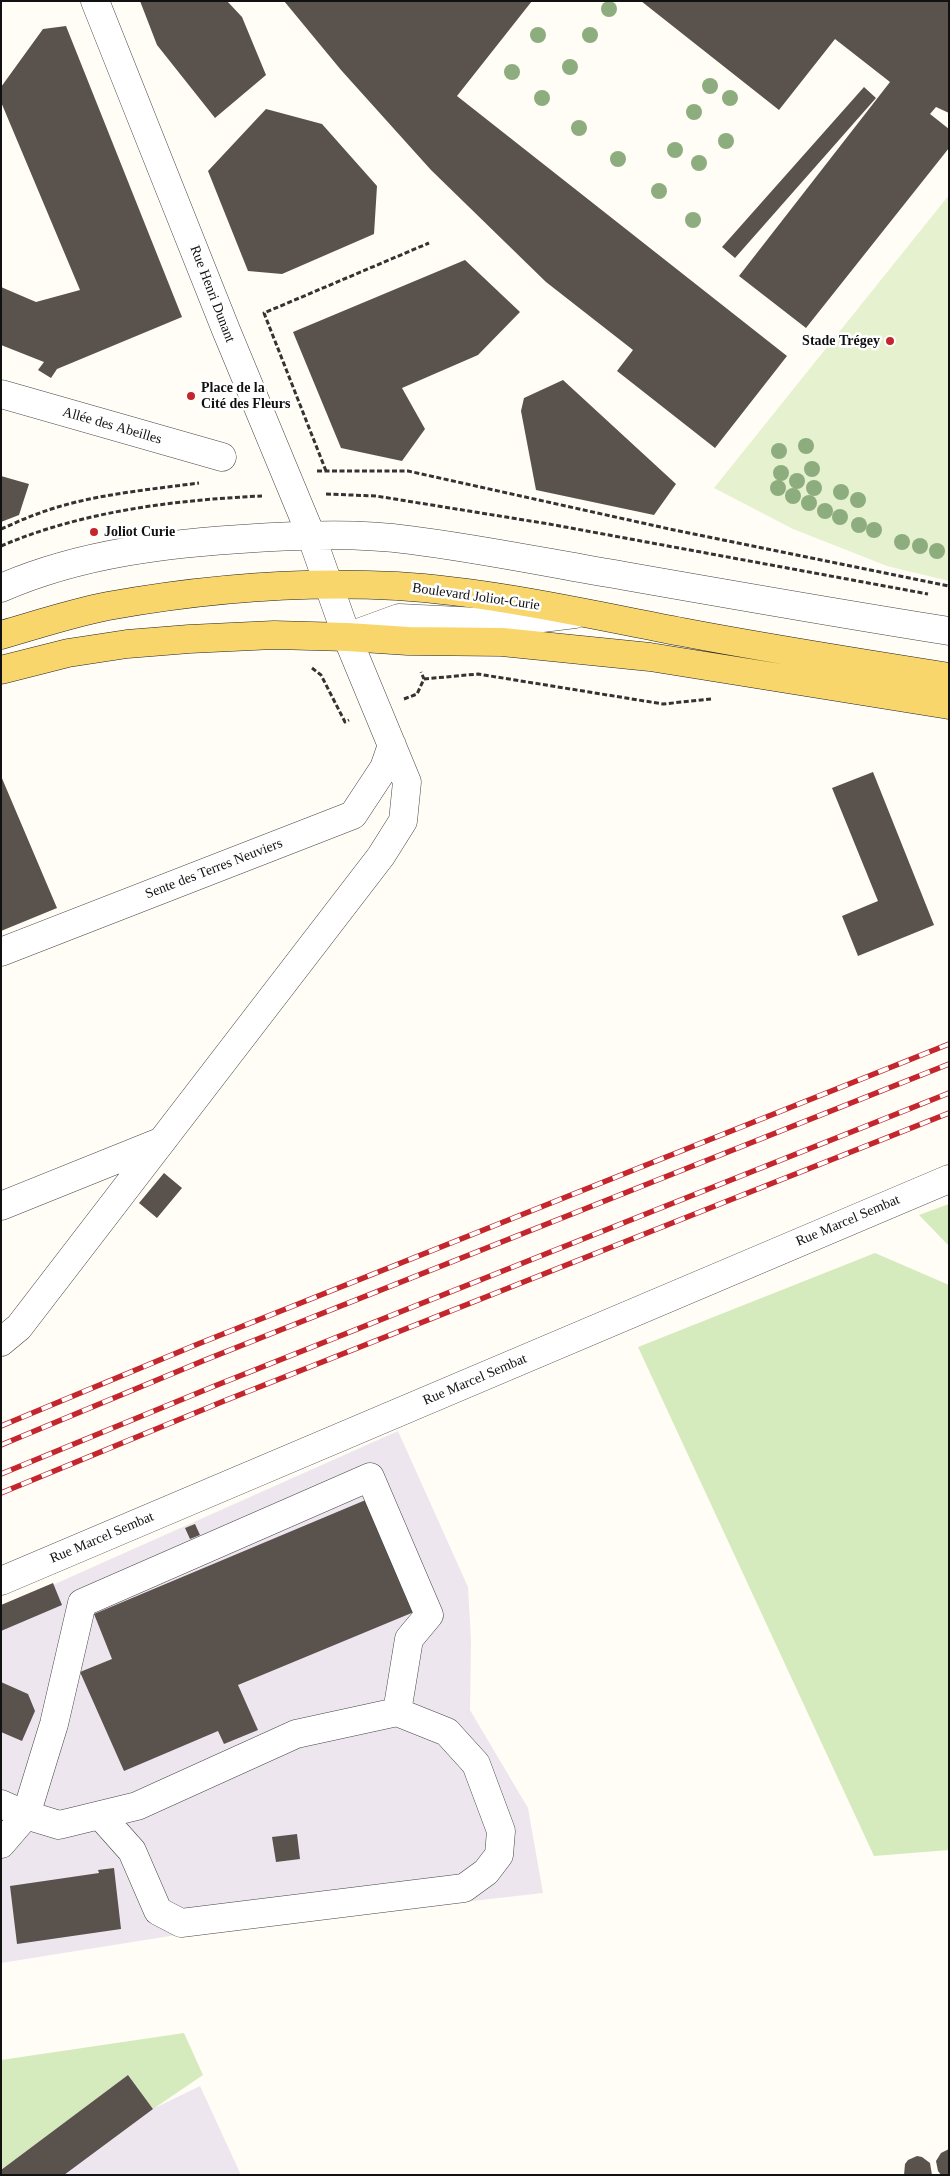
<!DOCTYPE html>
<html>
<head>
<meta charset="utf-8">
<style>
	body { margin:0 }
	#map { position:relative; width:950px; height:2176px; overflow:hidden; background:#fffdf5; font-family:"Times New Roman",serif }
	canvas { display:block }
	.frame { position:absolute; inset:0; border:2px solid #111; pointer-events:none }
</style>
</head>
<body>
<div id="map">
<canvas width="950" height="2176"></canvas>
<div class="frame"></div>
</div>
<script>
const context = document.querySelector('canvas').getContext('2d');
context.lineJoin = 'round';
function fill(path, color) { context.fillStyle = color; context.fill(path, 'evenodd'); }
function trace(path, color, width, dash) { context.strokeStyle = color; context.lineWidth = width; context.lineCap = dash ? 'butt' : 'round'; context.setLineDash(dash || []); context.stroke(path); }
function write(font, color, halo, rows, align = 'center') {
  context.font = font + ' "Times New Roman",serif'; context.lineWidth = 5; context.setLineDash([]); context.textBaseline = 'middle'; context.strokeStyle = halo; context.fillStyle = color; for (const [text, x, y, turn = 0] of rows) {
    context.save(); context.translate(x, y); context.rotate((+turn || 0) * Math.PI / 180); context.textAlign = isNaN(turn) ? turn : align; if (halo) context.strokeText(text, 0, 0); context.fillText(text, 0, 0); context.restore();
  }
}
const industrial = new Path2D(`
	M398,1431l70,156 3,54 -1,69 58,98 15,85 -354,40 -188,30v-355z
	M200,2086l41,89h-224z`);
const green = new Path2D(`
	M949,1204v42l-30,-31z
	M875,1253l74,32v565l-75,6 -236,-509z
	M184,2033l19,42 -50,34 -25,-34 -127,95v-110z`);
const pitch = new Path2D(`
	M949,195v386l-62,-15 -94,-37 -79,-41z`);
const building = new Path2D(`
	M140,1h87l15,16 24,58 -51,43 -58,-73z
	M284,1h248l-75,95 330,260 -72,92 -98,-77 16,-21 -87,-68 -115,-112 -90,-100z
	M641,1h308v112l-13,-6 -6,7 19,15v19l-143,180 -67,-52 151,-194 -55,-43 -56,71z
	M66,26l116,291 -125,52 -6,9 -13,-8 6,-8 -43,-17v-58l35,15 44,-12 -79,-188v-15l42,-58z
	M864,87l12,11 -141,160 -13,-11z
	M266,109l56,15 55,62 -3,48 -92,40 -34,-3 -40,-100z
	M465,260l55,52 -42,43 -76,33 23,41 -23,32 -61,-13 -48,-116z
	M563,380l113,104 -22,31 -118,-25 -15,-79 3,-13z
	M1,476l28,8 -10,31 -18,7z
	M873,772l61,153 -76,31 -16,-40 36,-15 -46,-113z
	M1,776l56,132 -56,23z
	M164,1173l18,15 -25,30 -18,-15z
	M368,1499l46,113 -176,73 20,45 -34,14 -6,-13 -94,40 -44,-99 32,-13 -18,-45z
	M195,1524l5,11 -10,4 -5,-11z
	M53,1583l9,22 -61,26v-26z
	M1,1682l27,12 7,17 -13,30 -21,-9z
	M297,1834l3,25 -24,3 -4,-25z
	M114,1868l7,61 -104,15 -7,-58 89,-13 -1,-3z
	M128,2075l25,34 -89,66h-63v-5z
	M949,2149v26h-8l-3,-4 -2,-10 5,-8z
	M917,2156l5,1 8,6 2,12h-28l1,-11 3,-4z`);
const path = new Path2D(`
	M317,471h91l266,59 275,56
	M326,471l-62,-158 165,-70
	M326,494l50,2 173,28 379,70
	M1,529c12,-5 24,-11 36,-15 50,-19 109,-24 162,-31
	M1,546c82,-35 174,-46 261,-50
	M312,668l9,7 24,47 4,-2
	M424,679l54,-5 185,30 48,-5
	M404,699l13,-5 7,-15 -3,-7`);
const minor = new Path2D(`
	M1,394l221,63
	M1,588c80,-35 169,-45 255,-50 52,-3 103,-5 154,2 72,9 143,24 215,36 108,19 216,38 324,55
	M347,637l52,-19 102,5 74,-9
	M1,952l352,-137 31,-47 8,-23
	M1,1206l159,-64
	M1,1342l18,-15 362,-471 22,-35 4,-39 -60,-145 -36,-102 -85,-205 -131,-329
	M1,1581l948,-402
	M1,1804l25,11 33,10 78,-19 159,-72 101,-22 50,20 29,32 25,67 -2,24 -13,17 -22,16 -283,35 -23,-12 -26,-60 -32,-36
	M1,1844l25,-29 28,-91 28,-121 288,-126 59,138 -20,24 -12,73`);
const major = new Path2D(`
	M1,635c35,-10 71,-22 107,-29 94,-17 193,-25 289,-20 96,6 191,28 285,46 89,17 178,31 267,45
	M1,670l67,-17 59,-9 62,-5 85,-4 73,2 61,4 94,1 148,15 299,48`);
const rail = new Path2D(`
	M1,1426l197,-82 751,-300
	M1,1445l204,-85 744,-296
	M1,1474l216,-89 732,-292
	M1,1493l223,-92 725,-288`);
const trees = [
	[609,9],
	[538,35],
	[590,35],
	[570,67],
	[512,72],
	[710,86],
	[542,98],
	[730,98],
	[694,112],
	[579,128],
	[726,141],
	[675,150],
	[618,159],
	[699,163],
	[659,191],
	[693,220],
	[806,446],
	[779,451],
	[812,469],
	[781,473],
	[797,481],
	[778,488],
	[814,488],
	[841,492],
	[793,496],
	[858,500],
	[809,503],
	[825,511],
	[840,517],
	[859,525],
	[874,530],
	[902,542],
	[920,546],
	[937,551]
];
const markers = [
	[890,341,5,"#c4262e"],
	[191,396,5,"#c4262e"],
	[94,532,5,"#c4262e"]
];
const streetNames = [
	["Rue Henri Dunant",212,294,69],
	["Allée des Abeilles",112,426,16],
	["Boulevard Joliot-Curie",476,597,8],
	["Sente des Terres Neuviers",214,869,-21],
	["Rue Marcel Sembat",848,1221,-23],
	["Rue Marcel Sembat",475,1380,-23],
	["Rue Marcel Sembat",102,1538,-23]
];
const poiNames = [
	["Stade Trégey",880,341,"right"],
	["Place de la",201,388],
	["Cité des Fleurs",201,404],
	["Joliot Curie",104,532]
];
fill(industrial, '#eee6ef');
fill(green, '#d5ebbd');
fill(pitch, '#e6f2cf');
fill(building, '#5a524d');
trace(minor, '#444', 29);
trace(major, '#222', 29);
trace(path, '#333', 3, [5, 2.5]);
trace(minor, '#fff', 28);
trace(major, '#f9d66b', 28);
trace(rail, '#c4262e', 5.5);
trace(rail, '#fff', 4, [11]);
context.fillStyle = '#8dad7f';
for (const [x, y] of trees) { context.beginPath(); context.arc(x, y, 8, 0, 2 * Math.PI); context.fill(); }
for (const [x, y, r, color] of markers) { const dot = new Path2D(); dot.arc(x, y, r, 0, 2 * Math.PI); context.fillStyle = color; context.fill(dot); trace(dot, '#fff', 2); }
write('14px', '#111', '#fff', streetNames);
write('bold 14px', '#111', '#fff', poiNames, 'left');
</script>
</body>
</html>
